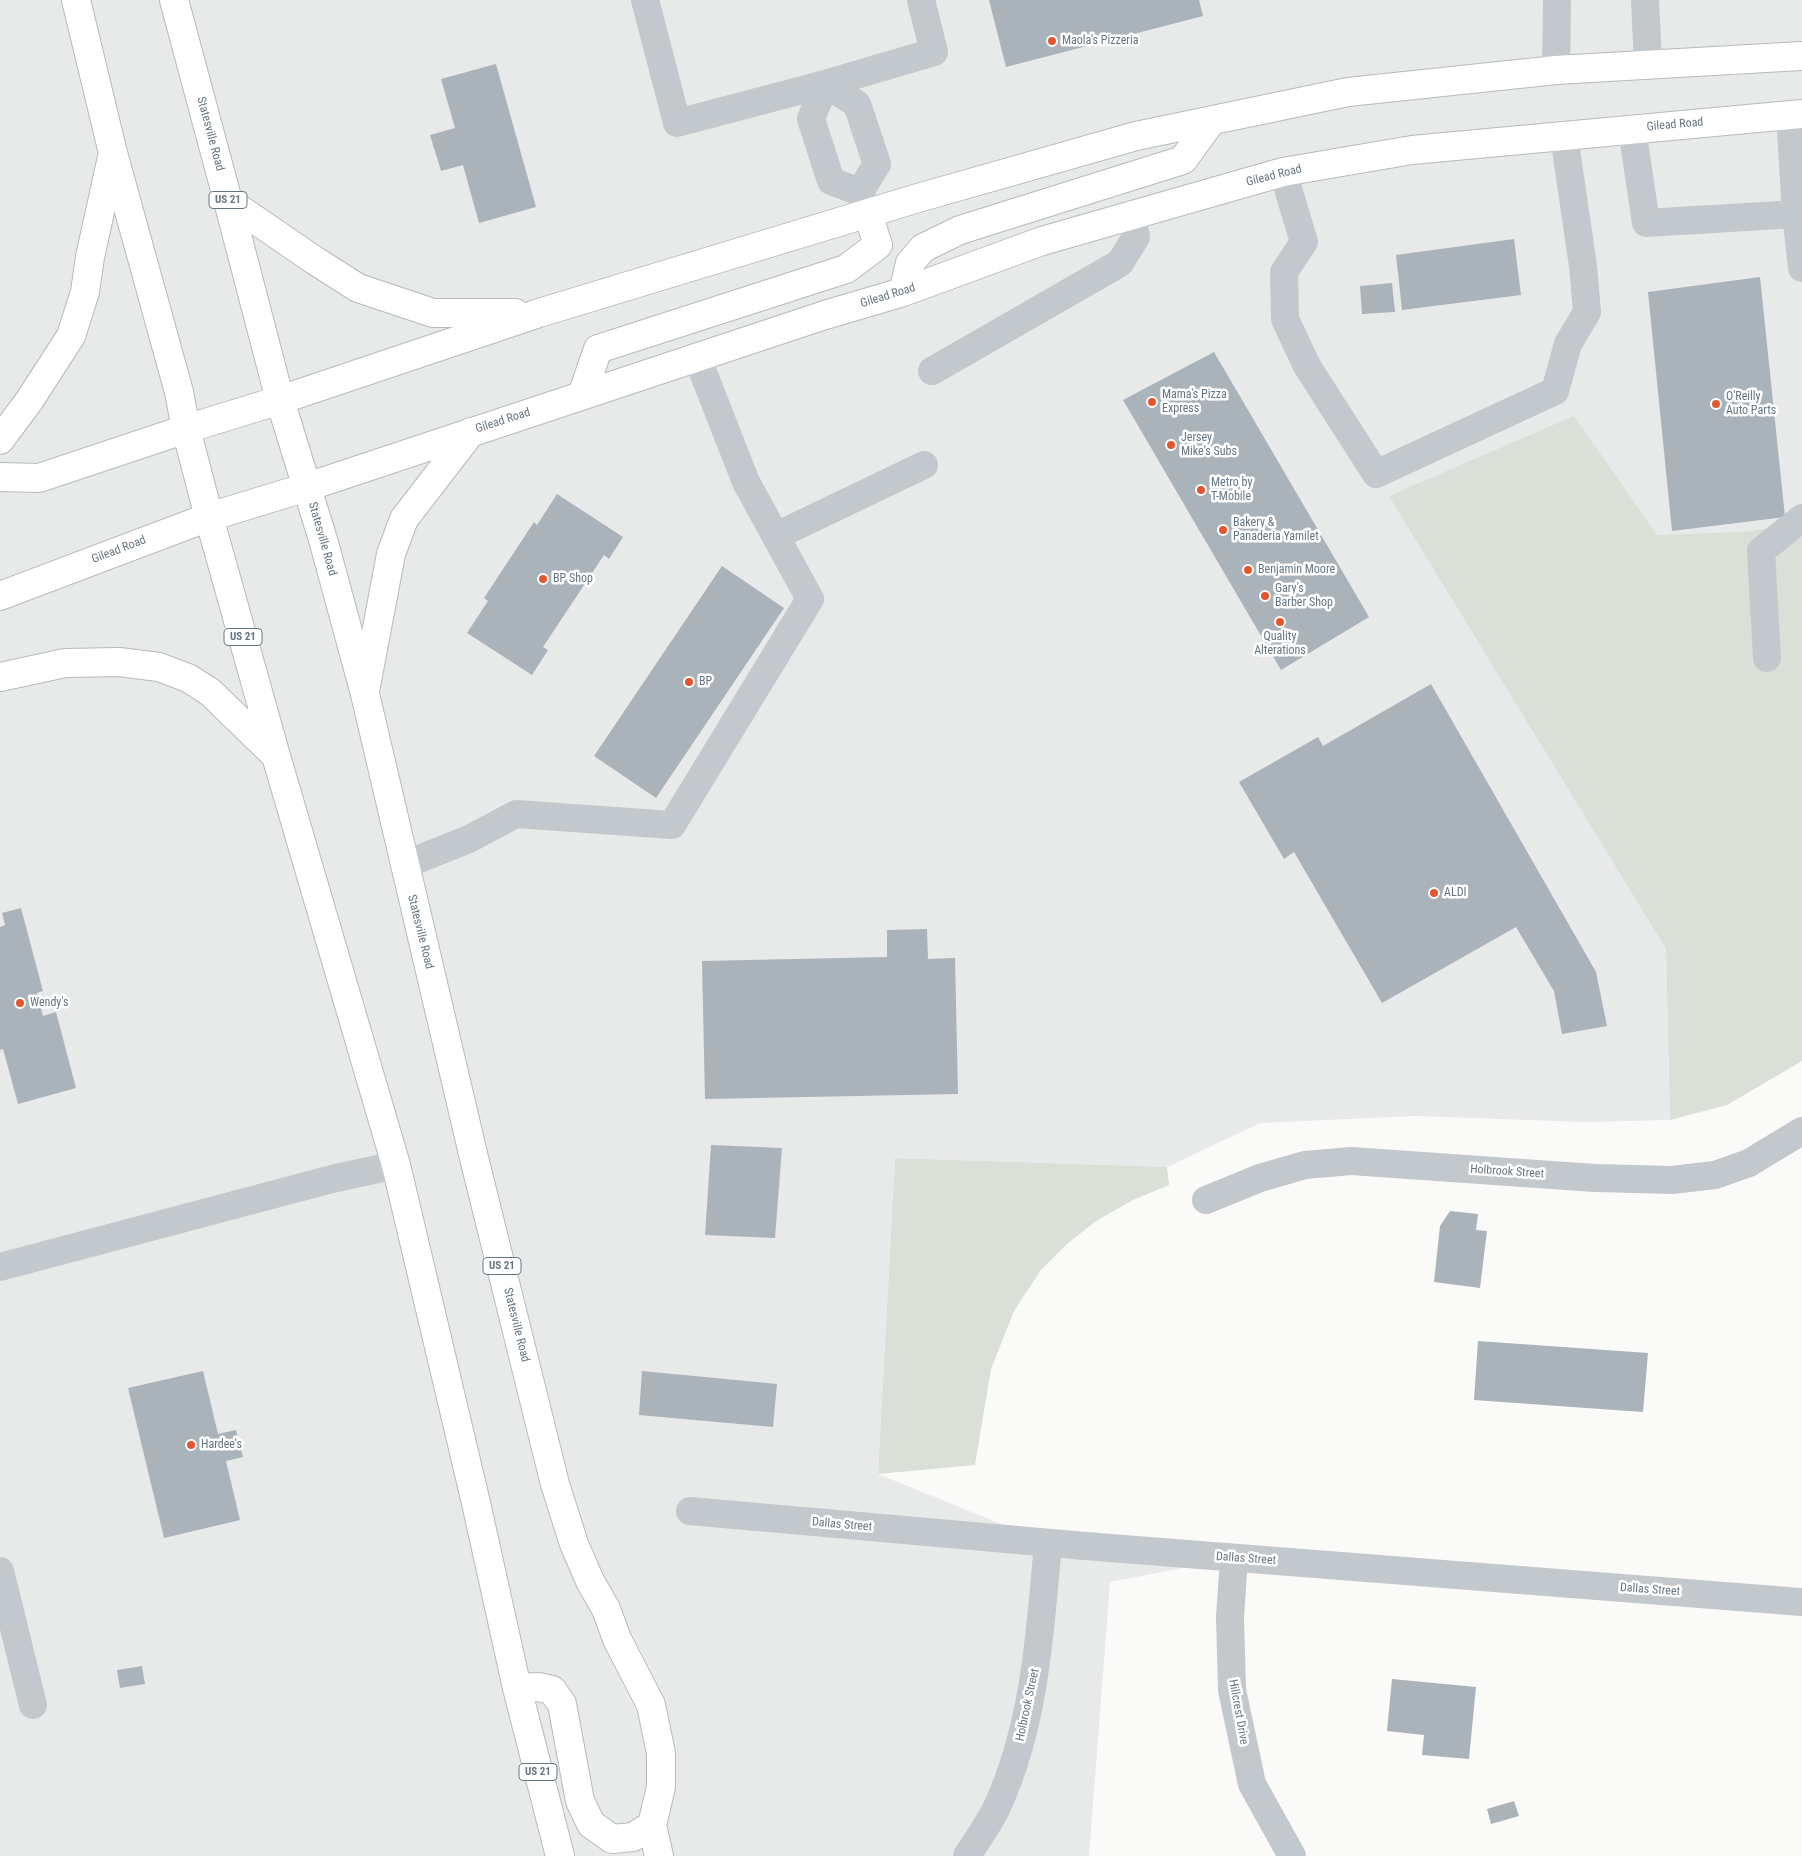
<!DOCTYPE html>
<html>
<head>
<meta charset="utf-8">
<style>
	body { margin:0 }
	canvas { display:block; background:#fafaf8 }
</style>
</head>
<body>
<canvas width="1802" height="1856"></canvas>
<script>
const context = document.querySelector('canvas').getContext('2d');
context.lineJoin = 'round';
function fill(path, color) { context.fillStyle = color; context.fill(path, 'evenodd'); }
function trace(path, color, width, dash) { context.strokeStyle = color; context.lineWidth = width; context.lineCap = dash ? 'butt' : 'round'; context.setLineDash(dash || []); context.stroke(path); }
function write(font, color, halo, rows, align = 'center') {
  context.font = font + ' "Roboto Condensed",sans-serif'; context.lineWidth = 5; context.setLineDash([]); context.textBaseline = 'middle'; context.strokeStyle = halo; context.fillStyle = color; for (const [text, x, y, turn = 0] of rows) {
    context.save(); context.translate(x, y); context.rotate((+turn || 0) * Math.PI / 180); context.textAlign = isNaN(turn) ? turn : align; if (halo) context.strokeText(text, 0, 0); context.fillText(text, 0, 0); context.restore();
  }
}
const built = new Path2D(`
	M0,0h1802v674l-412,-178 276,453 4,171 -84,2 -171,-6 -155,7 -93,44 -272,-9 -17,316 170,69 186,15 -124,24 -21,274h-1089z`);
const green = new Path2D(`
	M1574,416l83,119 86,-3 59,-9v538l-75,44 -57,15 -4,-171 -277,-453z
	M895,1158l272,9 2,18 -36,15 -37,21 -29,23 -26,26 -27,41 -23,58 -16,96 -97,9z`);
const building = new Path2D(`
	M989,0h210l4,16 -197,51z
	M496,64l40,143 -57,16 -16,-58 -22,6 -11,-36 25,-7 -14,-49z
	M1514,239l7,56 -119,15 -6,-55z
	M1760,277l25,240 -113,14 -24,-239z
	M1392,283l3,29 -33,2 -2,-28z
	M1214,352l155,265 -88,53 -158,-270z
	M557,494l66,43 -14,22 -5,-4 -61,92 5,3 -16,25 -65,-42 21,-32 -4,-3 50,-76 3,3z
	M722,566l62,42 -128,190 -62,-42z
	M1431,684l165,288 11,54 -45,8 -8,-43 -38,-64 -134,76 -88,-151 -10,7 -45,-77 79,-45 5,9z
	M21,908l22,83 -6,2 6,23 13,-4 20,76 -58,16 -15,-55 -3,1v-123l5,-2 -3,-12z
	M927,929l1,30 27,-1 3,136 -253,5 -3,-138 185,-4v-27z
	M711,1145l71,3 -7,90 -70,-3z
	M1450,1211l28,3 -2,16 11,1 -7,57 -46,-6 6,-56z
	M1478,1341l170,12 -5,59 -169,-12z
	M203,1371l15,63 18,-4 7,27 -17,4 14,59 -76,18 -36,-150z
	M642,1371l135,13 -4,43 -134,-12z
	M142,1666l3,18 -25,4 -3,-18z
	M1392,1679l84,8 -7,72 -47,-4 2,-20 -37,-4z
	M1514,1801l5,15 -28,8 -4,-15z`);
const minor = new Path2D(`
	M645,0l32,123 148,-39 109,-32 -13,-52
	M1645,0l3,64
	M1556,70l1,-70
	M825,84l32,20 20,60 -17,28 8,22
	M825,84l-14,35 20,62 29,11
	M1790,115l6,99 6,54
	M1632,129l14,94 150,-9
	M1283,172l21,70 -20,30 1,47 22,47 69,108 179,-83 13,-47 19,-32 -4,-46 -19,-130
	M932,371l188,-108 16,-26 -5,-22
	M776,536l148,-71
	M1767,658l-6,-107 41,-33
	M404,865l65,-26 47,-25 156,11 138,-226 -64,-117 -49,-125
	M1206,1200l54,-22 45,-13 46,-4 244,17 77,2 43,-5 34,-12 53,-32
	M0,1267l332,-88 64,-14
	M690,1511l395,35 717,56
	M1234,1558l-4,59 2,73 20,94 40,72
	M0,1571l33,134
	M967,1856c10,-16 22,-32 30,-49 38,-83 43,-174 51,-264`);
const major = new Path2D(`
	M76,0l37,153 66,239 7,37 23,88 67,239 120,409 80,338 41,185 43,168
	M174,0l54,201 52,199 44,143 41,151 109,464 81,326 19,60 16,37 16,28 11,30 34,66 10,48v34l-9,38 7,31
	M228,201l86,59 44,28 75,25h82
	M903,292l7,-29 13,-15 37,-18 223,-70 29,-40
	M582,395l16,-46 248,-80 32,-24 -10,-31
	M0,440l29,-39 42,-65 14,-44 5,-35 22,-100
	M0,477l39,1 147,-49 94,-29 259,-87 379,-115 218,-62 212,-44 208,-22 246,-14
	M0,596l209,-79 98,-30 518,-172 78,-23 139,-51 241,-69 129,-22 390,-36
	M0,677l65,-14 54,-1 40,5 29,11 22,14 65,63
	M366,686l25,-132 13,-35 67,-87
	M517,1688l21,-1 14,3 10,14 18,97 11,23 21,15 21,-2 19,-12`);
const markers = [
	[1052,41,5,"#e4572e"],
	[1152,402,5,"#e4572e"],
	[1716,404,5,"#e4572e"],
	[1171,445,5,"#e4572e"],
	[1201,490,5,"#e4572e"],
	[1223,530,5,"#e4572e"],
	[1248,570,5,"#e4572e"],
	[543,579,5,"#e4572e"],
	[1265,596,5,"#e4572e"],
	[1280,622,5,"#e4572e"],
	[689,682,5,"#e4572e"],
	[1434,893,5,"#e4572e"],
	[20,1003,5,"#e4572e"],
	[191,1445,5,"#e4572e"]
];
const shields = [
	[228,200,38],
	[243,637,38],
	[502,1266,38],
	[538,1772,38]
];
const shieldNames = [
	["US 21",228,200],
	["US 21",243,637],
	["US 21",502,1266],
	["US 21",538,1772]
];
const poiNames = [
	["Maola's Pizzeria",1062,41],
	["Mama's Pizza",1162,395],
	["Express",1162,409],
	["O'Reilly",1726,397],
	["Auto Parts",1726,411],
	["Jersey",1181,438],
	["Mike's Subs",1181,452],
	["Metro by",1211,483],
	["T-Mobile",1211,497],
	["Bakery &",1233,523],
	["Panaderia Yamilet",1233,537],
	["Benjamin Moore",1258,570],
	["BP Shop",553,579],
	["Gary's",1275,589],
	["Barber Shop",1275,603],
	["Quality",1280,637,"center"],
	["Alterations",1280,651,"center"],
	["BP",699,682],
	["ALDI",1444,893],
	["Wendy's",30,1003],
	["Hardee's",201,1445]
];
const streetNames = [
	["Gilead Road",1675,125,-5],
	["Statesville Road",210,134,75],
	["Gilead Road",1274,176,-14],
	["Gilead Road",888,296,-17],
	["Gilead Road",503,421,-18],
	["Statesville Road",322,539,74],
	["Gilead Road",119,550,-21],
	["Statesville Road",420,932,76],
	["Holbrook Street",1507,1172,4],
	["Statesville Road",516,1325,76],
	["Dallas Street",842,1525,5],
	["Dallas Street",1246,1559,4],
	["Dallas Street",1650,1590,4],
	["Holbrook Street",1028,1705,-78],
	["Hillcrest Drive",1238,1712,80]
];
fill(built, '#e8e9e9');
fill(green, '#dadfd7');
fill(building, '#aab3b9');
trace(major, '#b5babe', 30);
trace(minor, '#c3c8cc', 28);
trace(major, '#fff', 28);
for (const [x, y, r, color] of markers) { const dot = new Path2D(); dot.arc(x, y, r, 0, 2 * Math.PI); context.fillStyle = color; context.fill(dot); trace(dot, '#fff', 2); }
for (const [x, y, w] of shields) { const box = new Path2D(); box.roundRect(x - w / 2, y - 8.5, w, 17, 4); context.fillStyle = '#fff'; context.fill(box); trace(box, '#657683', 1); }
write('bold 11px', '#657683', null, shieldNames);
write('12px', '#657683', '#fff', poiNames, 'left');
write('12px', '#657683', '#fff', streetNames);
</script>
</body>
</html>
